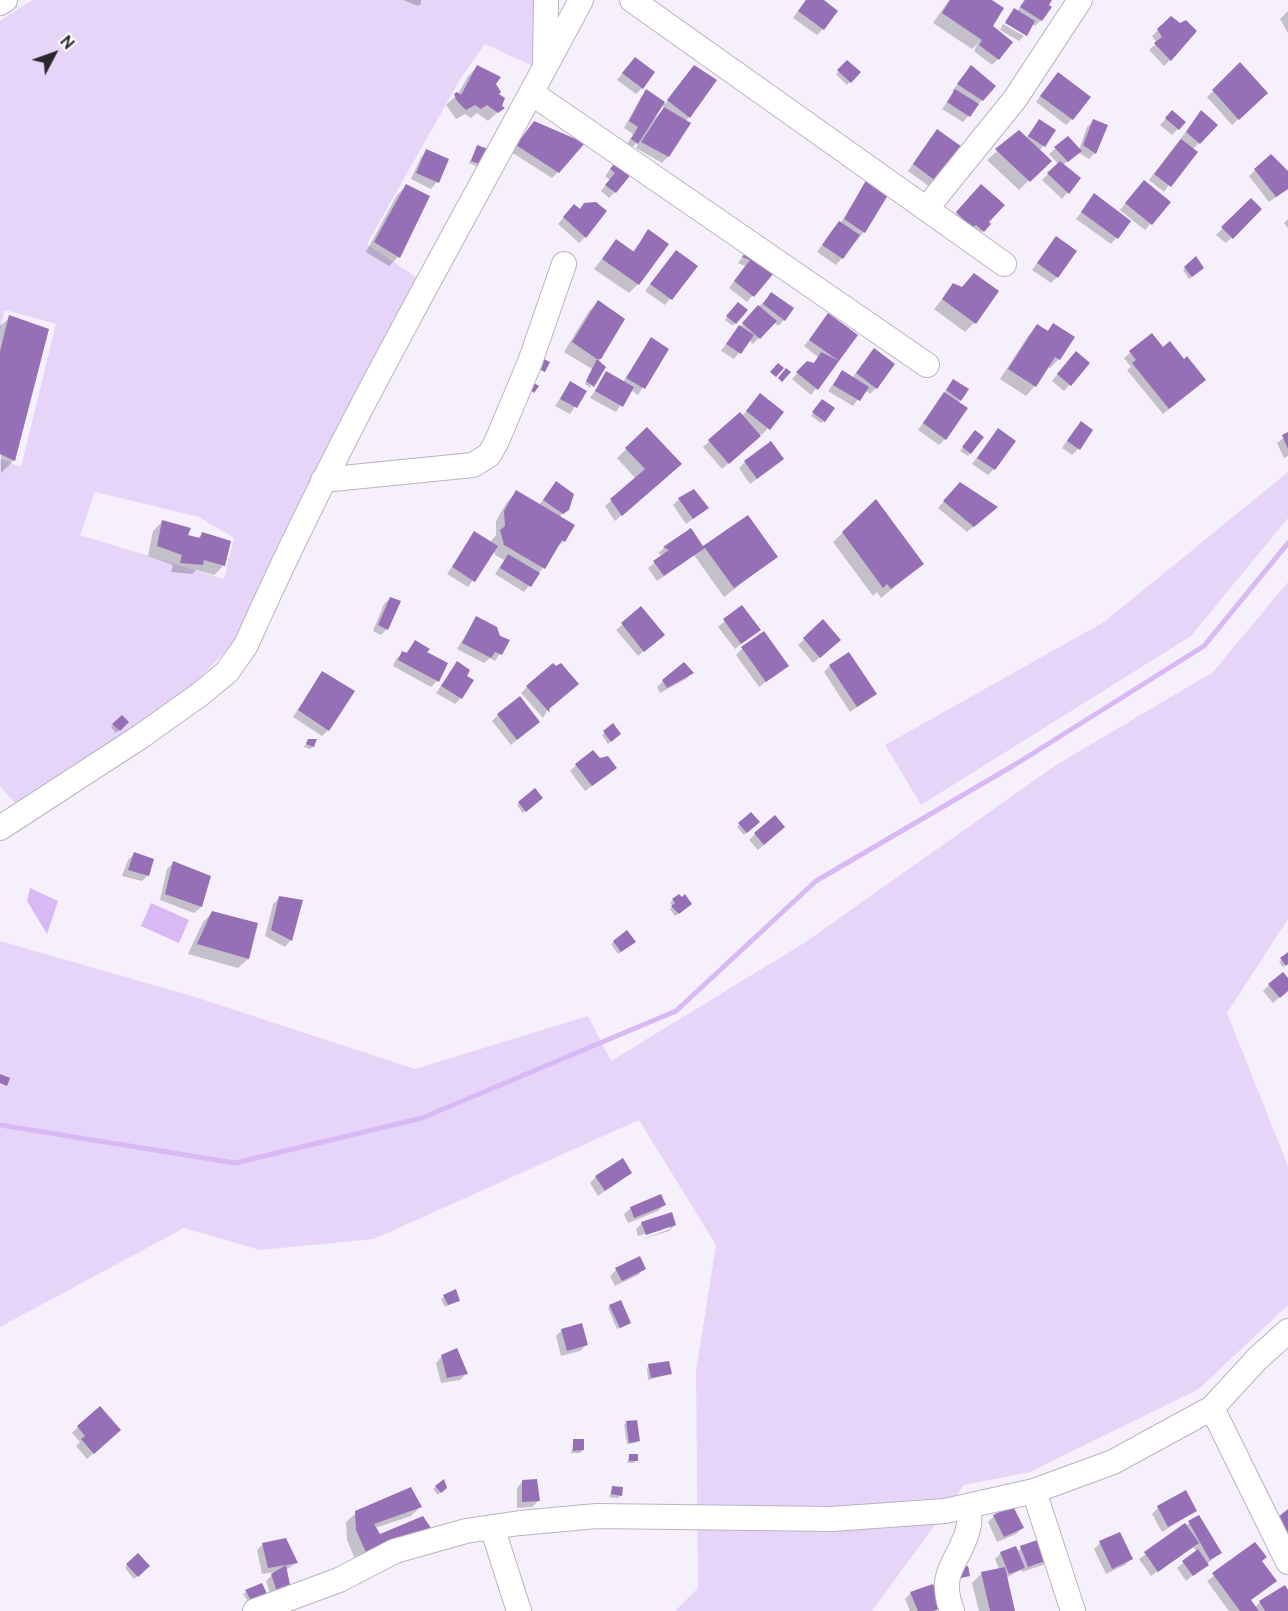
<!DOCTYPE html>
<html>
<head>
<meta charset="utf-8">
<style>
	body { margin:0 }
	#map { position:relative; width:1288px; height:1611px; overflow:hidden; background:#f6f0fd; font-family:Ubuntu,sans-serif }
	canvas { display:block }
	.north { position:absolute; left:24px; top:24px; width:60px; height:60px; -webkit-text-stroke:4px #fff; paint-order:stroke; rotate:49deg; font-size:16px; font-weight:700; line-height:24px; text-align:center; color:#2a272d }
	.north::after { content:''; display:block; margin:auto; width:21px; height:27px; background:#2a272d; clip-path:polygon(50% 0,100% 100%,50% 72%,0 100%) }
</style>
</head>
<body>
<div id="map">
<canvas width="1288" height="1611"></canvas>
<div class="north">N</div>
</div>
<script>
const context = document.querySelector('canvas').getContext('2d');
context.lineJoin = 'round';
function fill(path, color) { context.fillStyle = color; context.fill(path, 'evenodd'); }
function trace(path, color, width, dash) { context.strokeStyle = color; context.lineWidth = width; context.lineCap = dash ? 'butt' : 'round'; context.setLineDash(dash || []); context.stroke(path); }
const green = new Path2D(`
	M32,0h510l-3,69 -54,-25 -23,32 -95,168 55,37 -185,359 -55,56 -160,115 -22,-25v-327l21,8 35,-143 -51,-14 -5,20v-309zM95,492l104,25 35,21 -10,41 -144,-44z
	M1288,472v46l-97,118 -270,169 -36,-60 219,-123z
	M1288,582v337l-61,94 61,153v139l-89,84 -169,83 -66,13 -92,126h-197l23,-23 -2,-217 20,-126 -77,-125 -265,119 -114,11 -76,-22 -184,99v-386l195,56 220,72 173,-53 23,45 193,-118 252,-178 157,-93z`);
const water = new Path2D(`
	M30,888l28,13 -11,33 -20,-33z
	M151,903l38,17 -10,23 -38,-17z`);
const shadow = new Path2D(`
	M403,0h18v4l-3,2z
	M806,0h15l2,29 -6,6 -24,-17z
	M949,0h40l-4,34 13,25 -6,6 -18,-14 4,-8 -6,6 -39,-26z
	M1024,0h27l-10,20 -6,6 -3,-2 -6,10 -21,-13 9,-11 3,2z
	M1288,11v22l-8,-14z
	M1171,18l-1,42 -6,6 -15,-16 8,-7 -5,-7z
	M1003,24l21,12 -5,5 -19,-11z
	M847,62l12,10 -12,13 -11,-11z
	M629,65l13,23 -6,6 -19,-14z
	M1240,65l26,28 -34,32 -25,-28z
	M477,67l17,17 8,24 -14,13 -11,-8 -6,5 -6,-4 -9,5 -10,-14 12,-11 10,-18z
	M971,67l23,19 -31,36 -21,-13 12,-17 -2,-1z
	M689,73v44l-4,5 4,2 -21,33 -6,6 -26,-15 5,-9 -11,10 -4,-3 7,-12 -9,-6 17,-31 6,-6 18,13zM661,105l4,3 -12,12z
	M1052,80l20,39 -6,6 -30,-23z
	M1172,112l12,10 -12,13 -12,-10z
	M1201,112l15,13 -24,25 -28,42 -15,-12z
	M1039,121l4,25 -4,5 10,10 -30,29 -32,-30 32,-28 7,6z
	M1093,121l2,32 -6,6 -11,-7 -15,13 16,14 -17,20 -20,-19 16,-16 -9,-10 19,-16 11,12 8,-23z
	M534,123l24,49 -6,6 -41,-26z
	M931,137l29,10 -30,40 -22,-16z
	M478,146l8,4 -8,17 -9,-4z
	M427,151l20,9 -10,22 -6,7 -20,-10 10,-22z
	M1271,156l17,17v16l-19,13 -20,-26z
	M615,163v29l-6,6 -8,-7 9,-11 -5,-4z
	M869,177l-5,55 -28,33 -19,-13 16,-23 7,-5z
	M406,186l-8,71 -9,9 -23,-14 31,-57z
	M1138,188l31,14 -24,28 -14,-11 -20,25 -35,-25 18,-24 35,26 2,-2 -11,-9z
	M975,192l14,32 -12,13 -26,-18z
	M1251,200l9,9 -34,34 -10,-8z
	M568,212l17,25 -6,6 -21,-19z
	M1288,219v9l-4,-5z
	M649,231l-11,53 -9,9 -35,-24 22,-28 16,11z
	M1056,238l1,39 -6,6 -19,-13z
	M676,252l20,14 -31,39 -20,-14z
	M743,256l33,12 -29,34 -18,-14 16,-22 -7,-3z
	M1196,259l4,12 -11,8 -6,-9z
	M974,275v48l-9,9 -31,-23 20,-24 7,3z
	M771,294l13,26 -6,6 -4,-4 -21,22 -4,-4 -15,19 -13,-8 13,-18z
	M598,302l2,57 -10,29 -5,-4 7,-15 -28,-17 25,-41z
	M736,306l-1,17 -2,3 -8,-6z
	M828,315l28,20 -45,60 -19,-16 16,-17 5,2 5,-7 -14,-11z
	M10,317l4,143 -13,13 -1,-147z
	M1053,325l6,34 -9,9 -3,-1 -12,19 -9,10 -26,-17 28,-43 9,-10 9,6z
	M1152,335l46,51 -35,28 -36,-44 4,-3 -7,-9z
	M651,339l16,10 -29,46 -7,-5 -15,22 -26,-14 17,-25 16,9z
	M874,350l2,38 -6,6 -5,-4 -12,16 -25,-15 14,-19 10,6z
	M1070,359l18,5 -24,27 -12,-10z
	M570,383l15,8 -15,23 -15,-8z
	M951,383l9,17 -15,39 -6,6 -21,-15z
	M755,401l27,11 -20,23 -1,-1 -39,35 -19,-22 37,-33 2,2z
	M820,403l4,18 -3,2 -10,-7z
	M647,429l33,35 -65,57 -10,-15 31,-27 -19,-21z
	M1075,429l3,20 -6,6 -10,-7z
	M998,430l-4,39 -6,6 -16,-11z
	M973,434l-3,19 -2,3 -8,-5z
	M1288,434v22l-4,2 -7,-15z
	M745,462l31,2 -26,20 -11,-16z
	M556,483l12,26 -9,8 5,24 -10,9 -11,18 -19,24 -29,-18 9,-14 -9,-5 -1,-4 -26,36 -21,-13 28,-41 17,11 -1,-3 5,-6v-14l11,-19 9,-10 23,13z
	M954,490l36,23 -23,19 -29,-24z
	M679,499l28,9 -21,16 -13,-19z
	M876,501l46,63 -41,34 -4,-6 -4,4 -40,-54z
	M163,521l23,15 11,3 6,-6 20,33 -9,9 -18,-5 -4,4 -21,-2 2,-7 -25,-9 5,-25z
	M690,530l13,18 73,9 -52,40 -30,-42 -37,26 -9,-13 15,-12 -5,-3 6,-5z
	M391,598l-4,31 -6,6 -8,-4 11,-27z
	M742,607l17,23 -24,19 -17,-22z
	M641,608l16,33 -19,15 -22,-26z
	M476,618l32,23 -13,20 -5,-3 -6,5 -27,-14z
	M823,621l10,25 -20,17 -15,-18z
	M415,642l10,11 12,28 -6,6 -38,-21 3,-7 6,-6 3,1z
	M742,649l45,17 -28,21 -23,-32z
	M457,663l4,35 -6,6 -19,-11z
	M830,666l39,33 -19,13 -26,-40z
	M322,673l6,57 -6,6 -29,-19z
	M692,673l-6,6 -26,14 -3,-6 6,-6z
	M527,687l21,22 -5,9 -22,-25z
	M498,715l34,12 -21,18 -19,-24z
	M122,717l5,5 -11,11 -5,-6z
	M613,725l6,8 -11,11 -6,-9z
	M308,740l5,7 -3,2 -6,-2z
	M576,765l33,9 -24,17 -15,-20z
	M535,790l6,8 -18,15 -6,-8z
	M750,814l7,8 -13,13 -7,-8z
	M777,833l-19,17 -9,-10 6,-6z
	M134,854l14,21 -6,6 -20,-5 6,-16z
	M173,863l36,14 -8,30 -7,6 -34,-13 7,-31z
	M678,896l10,10 -13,10 -5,-7 3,-3 -3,-3z
	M279,898l22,3 -11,40 -5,6 -20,-11 8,-32z
	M212,913l36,46 -10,9 -50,-14 15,-32z
	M614,942l17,2 -13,10 -7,-10z
	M1288,954v9l-5,4 -4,-5z
	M1288,980v10l-15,13 -10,-12 6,-6z
	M630,1172l-32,24 -8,-13 6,-6z
	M664,1205l-6,6 -30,12 -4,-9 7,-6z
	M642,1223l33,2 -6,6 -29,9 30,-11v-3l-32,10 -2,-7z
	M644,1269l-6,6 -23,11 -5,-10 6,-6z
	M455,1291l4,9 -14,7 -4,-8z
	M610,1306l20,17 -3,2 -10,4 -9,-21z
	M562,1330l24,15 -6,6 -19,5 -5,-20z
	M442,1356l24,18 -6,6 -19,3 -5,-20z
	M649,1365l21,9 -22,6 -1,-12z
	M627,1423l11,18 -3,2 -8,1 -3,-19z
	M78,1427l35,9 -26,23 -11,-13 4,-4 -8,-9z
	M574,1440l9,10 -3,3h-9z
	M630,1455l6,5 -2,3h-7z
	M523,1481l15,20 -6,6 -15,1v-20z
	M446,1484l-8,11 -5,-6 3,-2z
	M613,1487l8,8 -3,3 -9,-1z
	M420,1507l-9,9 -36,12 4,8 -21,30 -11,-26 -1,-18 10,-9z
	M1158,1508l38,3 -34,21 -10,-18z
	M994,1516l28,12 -6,6 -19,8 -9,-20z
	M1198,1517l22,36 -34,28 -9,-13 20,-16 -4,-5 -42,29 -12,-17z
	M1100,1543l31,16 -6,6 -19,9 -12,-25z
	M263,1544l33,19 -10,7 4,19 -19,8 -5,-16 9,-9 -13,2 -5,-24z
	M1255,1544l5,17 15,20 -25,20 5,6 5,-5 28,-9v18h-59l-22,-30z
	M1021,1548l28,11 -6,6 -21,7 -1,-2 -15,8 8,33h-35l-7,-28 10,-10 17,-4 -4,-10 6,-6 16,-1z
	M137,1555l11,11 -14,13 -9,-11z
	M261,1584l-11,20 -7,-10z
	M911,1593l29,14 -4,4h-26l-5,-12z`);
const stream = new Path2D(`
	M0,1125l235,38 187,-45 254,-107 140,-130 200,-117 188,-118 84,-103`);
const building = new Path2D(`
	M806,0h18l14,11 -14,19 -26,-19z
	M950,0h42l12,8 -11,18 20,16 -14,18 -20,-15 3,-5 -40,-27z
	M1025,0h27l-3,5 3,2 -10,14 -22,-14z
	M1014,8l21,13 -8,15 -22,-13z
	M1171,16l9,7 6,-3 11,11 -26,30 -17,-18 8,-6 -5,-8z
	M635,57l20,15 -12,17 -21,-16z
	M847,60l14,12 -10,11 -14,-13z
	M1240,62l28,31 -29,27 -27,-30z
	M477,65l24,12 -5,7 5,8 -2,2 6,4 -3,8 3,2 -7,5 -11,-8 -6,4 -6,-4 -9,5 -9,-9 -3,-7 3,-2 4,3z
	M694,65l23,15 -27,38 -23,-18z
	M971,65l25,21 -13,15 -26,-17z
	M1058,72l33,25 -18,23 -33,-24z
	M646,89l19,13 -27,42 -7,-5 7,-12 -9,-6z
	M955,89l24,15 -9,13 -23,-15z
	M664,107l27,16 -22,34 -28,-15z
	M1172,110l14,12 -7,8 -14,-12z
	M1201,110l17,15 -18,19 -14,-12z
	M1039,119l17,11 -11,17 -17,-11z
	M1093,119l15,6 -12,29 -13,-9z
	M534,121l51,22 -26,30 -43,-28z
	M937,129l25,18 -25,35 -24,-18z
	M1019,130l33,31 -22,21 -35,-33z
	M1068,136l14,15 -14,11 -14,-15z
	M1181,139l17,13 -27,35 -17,-13z
	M477,145l11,4 -6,16 -11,-4z
	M426,149l23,10 -10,24 -23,-10z
	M1271,154l17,17v18l-12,8 -22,-28z
	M621,155l16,12 -21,26 -11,-8 10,-12 -5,-4z
	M1060,161l21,17 -12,16 -22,-21z
	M869,175l22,15 -26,43 -21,-14z
	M1144,180l27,22 -19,23 -27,-22z
	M406,184l24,12 -30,62 -26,-16z
	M981,184l24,21 -16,17 2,2 -7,8 -8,-7 -4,3 -16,-16z
	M1094,193l37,28 -13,18 -37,-27z
	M1251,198l11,11 -29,30 -12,-12z
	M596,202l11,9 -21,27 -23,-21 11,-13 6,5 4,-6z
	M839,221l21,14 -17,24 -21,-14z
	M648,229l21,15 -30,41 -37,-26 14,-20 18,13z
	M1056,236l21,15 -19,27 -21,-15z
	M749,248l29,20 -24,29 -20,-16 16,-21 -8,-3z
	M676,250l22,16 -26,34 -22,-16z
	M1196,256l8,12 -12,9 -8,-10z
	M974,273l25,18 -23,33 -34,-25 11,-16 9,4z
	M771,292l23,16 -9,13 -22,-17z
	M598,300l27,19 -24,40h-4l9,8 -12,20 -8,-6 11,-22 -25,-17z
	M738,302l10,8 -12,14 -10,-8z
	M758,305l19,16 -17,18 -18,-16z
	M828,313l30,22 -19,26 -21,29 -22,-18 11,-11 7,2 7,-11 18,9 -30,-21z
	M9,315l40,14 -34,132 -15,-7v-103z
	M1053,323l22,14 -15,23 -5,-3 -19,30 -28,-18 29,-45 11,7z
	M739,325l15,10 -13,19 -15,-10z
	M1152,333l11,14 7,-6 14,18 3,-3 19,24 -37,29 -37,-46 4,-3 -7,-9z
	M651,337l18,12 -24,40 -19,-11z
	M874,348l21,16 -18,25 -21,-16z
	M1076,351l14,12 -19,23 -14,-12z
	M544,359l6,3 -5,10 -6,-3z
	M778,363l6,5 -8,9 -6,-5z
	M786,368l5,4 -9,10 -4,-4z
	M842,370l27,17 -9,14 -27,-16z
	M606,371l28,16 -11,20 -28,-16z
	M953,379l16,10 -8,12 -15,-11z
	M570,381l17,10 -10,17 -17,-9z
	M532,382l7,4 -5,7 -6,-5z
	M944,392l24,16 -22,32 -23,-17z
	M760,393l24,19 -14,18 -24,-19z
	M822,399l13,9 -10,14 -13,-10z
	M740,412l21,24 -32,28 -21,-24z
	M1081,421l12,9 -13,20 -13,-9z
	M647,427l35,37 -60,52 -12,-17 35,-30 -20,-21z
	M998,428l18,13 -21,29 -18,-12z
	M975,430l9,7 -13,17 -9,-7z
	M1288,432v17l-6,-14z
	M771,441l13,18 -27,20 -13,-18z
	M556,481l18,13 -5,16 -6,4 -20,-14z
	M960,482l38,25 -24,20 -31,-26z
	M694,489l15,19 -16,11 -15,-21z
	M516,490l59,35 -10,17 -3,-2 -17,29 -41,-24 -4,-15 5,-4 -1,-15z
	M876,499l48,65 -33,25 -4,-5 -4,4 -41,-56z
	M748,515l30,42 -44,31 -29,-40 -41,28 -11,-15 16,-11 -6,-3 28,-19 12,18z
	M162,520l29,8 -3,7 12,3 2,-6 29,9 -6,25 -21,-6 -1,5 -23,-2 2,-8 -25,-9z
	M474,531l24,15 -23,36 -23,-15z
	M508,554l32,19 -9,14 -31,-19z
	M390,597l11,4 -13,29 -10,-5z
	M742,605l19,25 -20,14 -18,-25z
	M641,606l24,29 -21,17 -23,-29z
	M476,616l21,11 3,9 10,4 -8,15 -7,-3 -4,6 -29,-15z
	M823,619l18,21 -21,18 -17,-20z
	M764,631l25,35 -23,16 -25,-35z
	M415,640l15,9 -3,3 21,11 -9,19 -41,-22 4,-9 5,2z
	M849,652l28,42 -20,13 -28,-42z
	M457,661l13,9 -3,6 7,4 -12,19 -21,-13z
	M684,662l10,11 -27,15 -5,-8z
	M553,663l3,3 5,-3 18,21 -30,25 1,4 -24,-27z
	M322,671l33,20 -26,40 -31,-21z
	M520,696l20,26 -23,18 -20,-26z
	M122,715l7,7 -9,9 -8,-7z
	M613,723l8,11 -10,8 -8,-11z
	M308,739h9l-3,8 -8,-3z
	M593,750l7,8 8,-2 9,12 -25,18 -17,-22z
	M535,788l8,10 -17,14 -8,-10z
	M751,812l9,10 -13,11 -9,-10z
	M775,815l10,12 -21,18 -10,-12z
	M134,852l20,7 -5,17 -21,-6z
	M173,861l38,15 -9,31 -37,-13z
	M679,894l3,3 3,-3 7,10 -13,10 -8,-8 4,-3 -3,-4z
	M279,896l24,4 -11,41 -21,-11z
	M212,911l46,12 -9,36 -52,-15z
	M627,930l9,12 -15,10 -8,-11z
	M1288,952v12l-2,2 -6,-8z
	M1283,972l5,6v13l-8,7 -12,-14z
	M0,1074l10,4 -3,8 -7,-3z
	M623,1158l9,15 -27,18 -10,-15z
	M661,1194l5,11 -32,13 -4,-11z
	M672,1212l4,13 -30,10 -5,-13z
	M640,1256l6,13 -24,12 -7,-13z
	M456,1289l4,12 -12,4 -5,-10z
	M621,1300l10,23 -11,5 -11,-23z
	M582,1323l6,22 -21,6 -6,-22z
	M457,1348l11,26 -21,4 -6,-23z
	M669,1361l3,13 -21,4 -3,-14z
	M100,1406l21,24 -27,24 -13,-15 4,-3 -8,-10z
	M637,1420l3,21 -11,2 -3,-22z
	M573,1439h11v11l-11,1z
	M629,1454h9v7h-9z
	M444,1479l3,9 -6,5 -6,-7z
	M537,1479l3,22 -18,1v-22z
	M612,1486l11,1 -1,9 -11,-2z
	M411,1487l11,20 -48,17 6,10 43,-18 10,15 -65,26 -12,-27 -1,-19z
	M1186,1490l11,21 -29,16 -11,-21z
	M1013,1506l11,22 -20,9 -11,-22z
	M1288,1509v29l-16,-16z
	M1199,1515l23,38 -12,7 -22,-39z
	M1185,1523l14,20 -41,29 -14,-20z
	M1120,1532l13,27 -21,10 -13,-28z
	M286,1538l12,25 -12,2 5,25 -14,2 -6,-18 15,-9 -18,3 -6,-25z
	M1043,1538l8,21 -23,8 -8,-21z
	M1255,1542l12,15 -5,4 15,20 -26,19 8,11h-19l-28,-38z
	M1016,1546l9,22 -16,6 -9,-22z
	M1198,1549l11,16 -16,11 -11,-15z
	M138,1553l12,13 -12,11 -12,-13z
	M968,1566l2,10 -14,3 -2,-11z
	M1005,1567l10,44h-25l-9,-39z
	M262,1583l7,15 -17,4 -7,-12z
	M933,1584l9,24 -9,3h-15l-8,-19z
	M1285,1585l3,5v21h-23l-6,-10z`);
const minor = new Path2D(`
	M632,0l372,264
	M0,3l5,-3
	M545,61l1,-61
	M533,94l394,271
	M926,209l89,-110 65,-99
	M323,480l150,-15 16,-10 7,-12 34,-81 34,-98
	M0,828l140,-91 59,-42 28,-23 19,-27c98,-222 222,-431 335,-645
	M1212,1408l76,154
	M1034,1491l39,120
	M492,1527l27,84
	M255,1611l84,-31 56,-29 71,-20 54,-8 77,-7 235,3 113,-8 89,-20 79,-29 99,-54 45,-49 31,-28
	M952,1611c-16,-42 10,-50 17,-86 1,-6 0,-13 -1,-19`);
fill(green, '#e7d5f9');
fill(water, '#d9b9f5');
fill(shadow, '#0003');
trace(stream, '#d9b9f5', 5);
fill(building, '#9670b6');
trace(minor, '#bab3c2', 26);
trace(minor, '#fff', 24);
</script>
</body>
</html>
